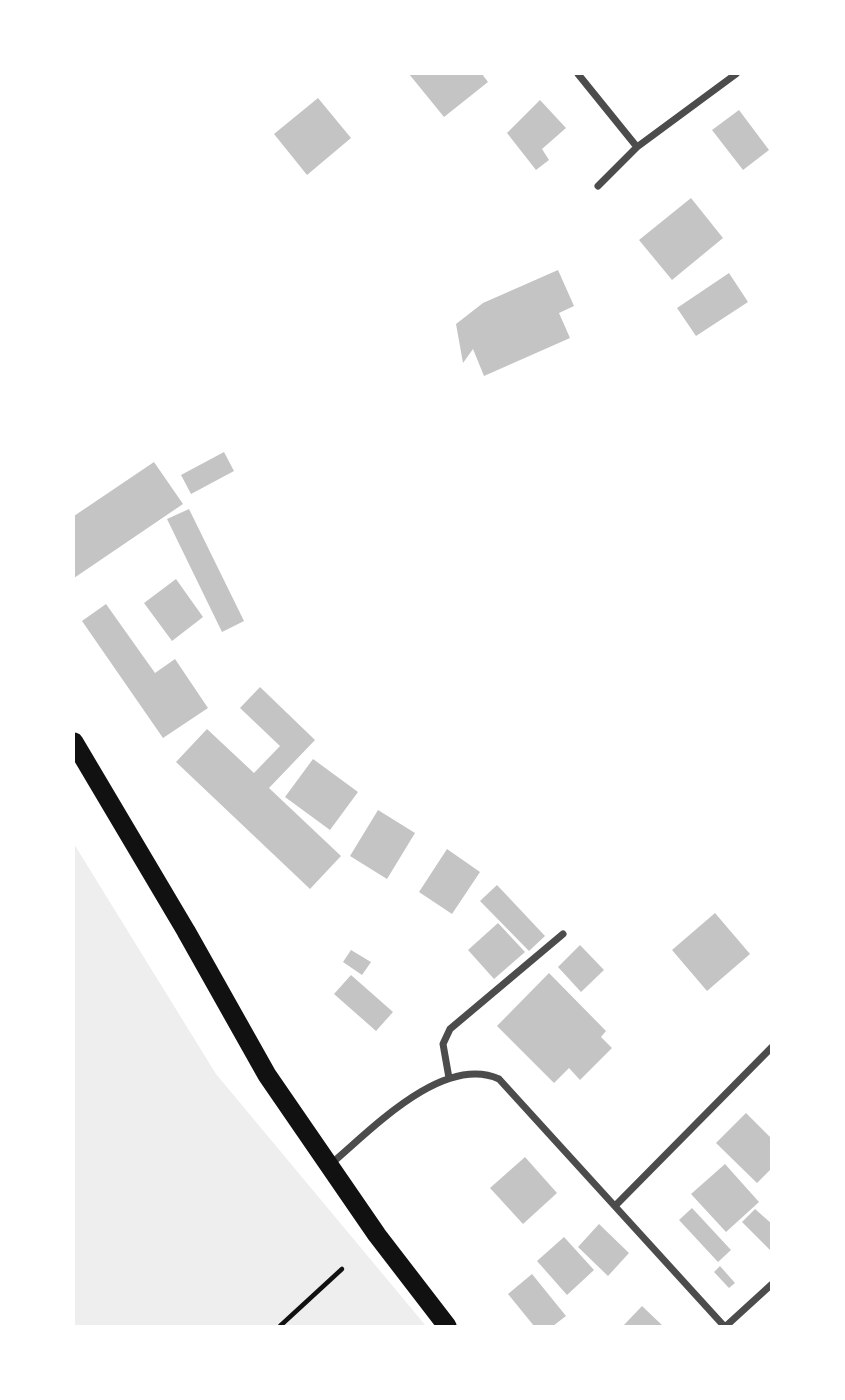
<!DOCTYPE html>
<html>
<head>
<meta charset="utf-8">
<style>
	body { margin:0 }
	#map { position:relative; width:845px; height:1400px; overflow:hidden; background:#fff; font-family:"PT Sans Narrow",sans-serif }
	canvas { display:block }
	.frame { position:absolute; inset:0; border:75px solid #fff; pointer-events:none }
</style>
</head>
<body>
<div id="map">
<canvas width="845" height="1400"></canvas>
<div class="frame"></div>
</div>
<script>
const context = document.querySelector('canvas').getContext('2d');
context.lineJoin = 'round';
function fill(path, color) { context.fillStyle = color; context.fill(path, 'evenodd'); }
function trace(path, color, width, dash) { context.strokeStyle = color; context.lineWidth = width; context.lineCap = dash ? 'butt' : 'round'; context.setLineDash(dash || []); context.stroke(path); }
const green = new Path2D(`
	M74,844l142,230 210,252h-352z`);
const building = new Path2D(`
	M409,74h73l6,8 -44,35z
	M318,98l33,40 -44,37 -33,-41z
	M540,100l26,28 -24,21 7,11 -13,10 -29,-37z
	M739,110l30,40 -26,20 -31,-40z
	M691,198l32,40 -51,42 -33,-40z
	M558,270l16,36 -15,7 11,25 -86,38 -11,-27 -10,14 -7,-39 27,-21z
	M729,273l19,29 -52,34 -19,-28z
	M224,452l10,19 -43,23 -10,-19z
	M154,462l29,42 -109,74v-62z
	M189,509l55,112 -22,11 -55,-113z
	M176,579l27,38 -31,24 -28,-38z
	M106,604l49,69 20,-14 33,49 -45,30 -81,-117z
	M260,687l55,53 -46,48 72,68 -31,33 -134,-127 31,-33 47,44 26,-27 -40,-38z
	M313,759l45,33 -28,38 -45,-33z
	M378,810l37,23 -28,46 -37,-23z
	M447,849l33,23 -28,42 -33,-22z
	M497,885l48,51 -16,15 -49,-50z
	M715,913l35,41 -43,37 -35,-41z
	M498,923l27,29 -31,27 -26,-29z
	M580,945l24,25 -23,22 -23,-25z
	M351,950l20,12 -9,13 -19,-13z
	M549,973l57,58 -5,6 11,11 -32,32 -11,-12 -15,15 -57,-57z
	M351,975l42,37 -17,19 -42,-37z
	M746,1113l26,26v29l-15,15 -41,-40z
	M525,1157l32,36 -34,31 -33,-36z
	M725,1164l34,38 -33,30 -35,-38z
	M692,1208l39,42 -13,12 -39,-42z
	M755,1209l17,15 -2,26 -28,-28z
	M599,1224l30,29 -21,23 -30,-29z
	M564,1237l30,33 -27,25 -30,-34z
	M720,1266l15,17 -6,5 -15,-16z
	M532,1274l34,42 -13,10h-19l-26,-32z
	M642,1306l21,20h-40z`);
const path = new Path2D(`
	M280,1326l62,-57`);
const minor = new Path2D(`
	M578,74l59,73
	M598,186l39,-39 99,-73
	M449,1078l-6,-34 7,-15 113,-95
	M332,1163c39,-33 111,-109 167,-84l225,247
	M615,1206l157,-159
	M726,1326l46,-42`);
const trunk = new Path2D(`
	M74,742l112,189 81,144 110,160 70,91`);
fill(green, '#eee');
fill(building, '#c4c4c4');
trace(path, '#111', 4.5);
trace(minor, '#4c4c4c', 7);
trace(trunk, '#111', 19);
</script>
</body>
</html>
